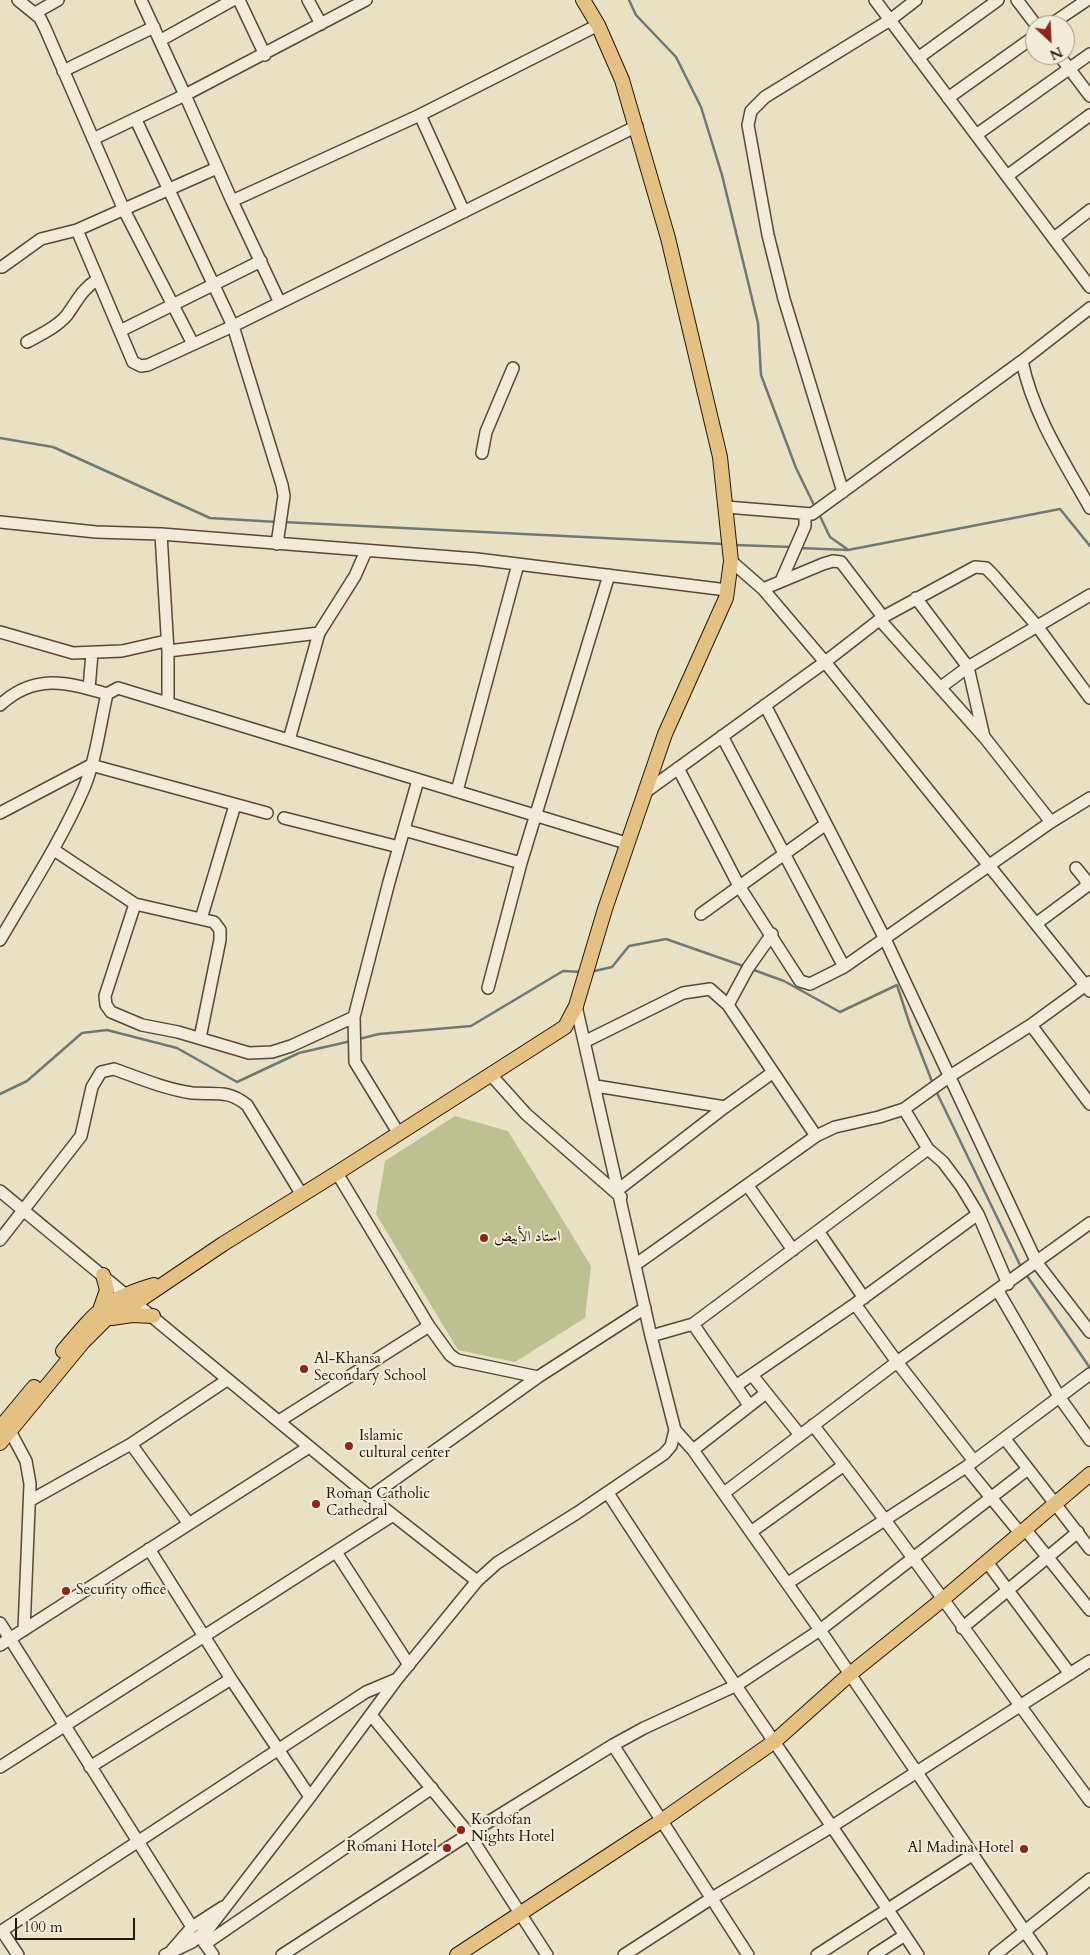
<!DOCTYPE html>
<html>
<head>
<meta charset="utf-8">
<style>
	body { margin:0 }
	#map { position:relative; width:1090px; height:1955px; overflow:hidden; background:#e8e1c4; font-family:Cardo,serif }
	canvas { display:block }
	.north { position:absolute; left:1025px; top:15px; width:50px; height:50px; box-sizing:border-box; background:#f0ecd9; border:1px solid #a09685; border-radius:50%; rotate:155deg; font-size:14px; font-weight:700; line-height:20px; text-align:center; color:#271607 }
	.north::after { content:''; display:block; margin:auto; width:18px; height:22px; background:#8f2418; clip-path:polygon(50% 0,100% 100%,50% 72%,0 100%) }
	.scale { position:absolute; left:15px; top:1918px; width:120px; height:22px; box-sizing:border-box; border:2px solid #271607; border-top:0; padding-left:6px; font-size:15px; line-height:18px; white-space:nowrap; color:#271607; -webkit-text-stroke:4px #f0ecd9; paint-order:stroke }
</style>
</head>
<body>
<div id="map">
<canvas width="1090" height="1955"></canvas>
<div class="north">N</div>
<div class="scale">100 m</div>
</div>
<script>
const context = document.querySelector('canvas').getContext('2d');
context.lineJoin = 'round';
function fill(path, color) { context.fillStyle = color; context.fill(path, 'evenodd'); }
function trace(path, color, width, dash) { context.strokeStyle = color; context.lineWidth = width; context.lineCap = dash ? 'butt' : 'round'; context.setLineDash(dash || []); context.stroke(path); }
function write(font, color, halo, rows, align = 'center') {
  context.font = font + ' Cardo,Amiri,serif'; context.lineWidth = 4; context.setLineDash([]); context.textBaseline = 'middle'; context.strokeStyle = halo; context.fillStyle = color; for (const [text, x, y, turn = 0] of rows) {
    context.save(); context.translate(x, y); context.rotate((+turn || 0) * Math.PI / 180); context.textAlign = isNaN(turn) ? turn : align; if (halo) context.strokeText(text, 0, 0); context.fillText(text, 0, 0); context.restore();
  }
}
const green = new Path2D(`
	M455,1116l53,15 83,135 -6,52 -70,44 -57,-12 -82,-136 9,-53z`);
const stream = new Path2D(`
	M629,0l7,15 40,42 25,50 21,68 36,148 3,52 35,93 19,39
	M0,438l53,9 157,71 67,4
	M819,514l11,23 17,12
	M283,522l441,22
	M735,545l57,2
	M800,548l48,2 212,-41 30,37
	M751,969l33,12 56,31 57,-27 13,40 23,59
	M590,972l22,-5 17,-21 37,-7 80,28
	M359,1039l20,-5 92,-8 92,-55 19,1
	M936,1091l86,178
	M0,1094l27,-13 55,-48 25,-3 70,18 60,34 62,-29 52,-12
	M1025,1273l65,95`);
const minor = new Path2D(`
	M18,0l22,18 5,10 79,182 69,134
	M239,0l26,55
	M308,0l13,24
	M875,0l215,287
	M1017,0l19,25
	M35,13l23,-13
	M1050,25l37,-25
	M161,40l72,-40
	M1059,55l31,41
	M918,58l80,-58
	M63,71l91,-44
	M948,98l87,-62
	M136,120l97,206 49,159 2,11 -7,48
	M976,135l114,-81
	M93,139l92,-44 -44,-95
	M1007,176l83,-61
	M232,201l188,-86
	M464,212l-44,-97 178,-90
	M77,230l56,132 8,4 7,-1 85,-39 404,-200
	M1054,238l36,-28
	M2,267l39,-28 36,-9 140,-62
	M280,303l-48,-102 -47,-106 181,-95
	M120,331l141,-70
	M27,342c13,-7 30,-15 40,-27 11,-15 14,-25 31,-36
	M1022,361c11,53 41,99 68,147
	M482,453l4,-21 27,-64
	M843,492l-59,-193 -16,-64 -20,-110 3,-14 14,-14 125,-77 26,-20
	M726,507l86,7 210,-153 68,-53
	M0,522l96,10 65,2 316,25 250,31
	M161,534l7,117v52
	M731,561l32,28 62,73 265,329
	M781,581l24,-55v-11
	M763,589l60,-25 10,-3 8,1 42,55
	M916,598l52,69 16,70
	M880,620l105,118 66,84
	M0,632l73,21 49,-2 44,-10
	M168,651l151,-18
	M941,687l27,-20 122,-72
	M89,689l3,-36
	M0,705c35,-32 66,-23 107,-11
	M765,705l120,234 152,324 53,69
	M722,736l122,231
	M289,740l30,-107 36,-57 11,-25
	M678,768l61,118 61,95 10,3 34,-17 207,-145 39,-24
	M457,791l61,-227
	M644,793l181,-131 58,-45 92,-50 11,1 8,8 43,50 53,72
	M0,813l91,-48 176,48
	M284,818l115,29
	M404,830l117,33
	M54,850l81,54 79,18 6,8v10l-20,98
	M135,904l-30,92 1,9 5,7 31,13 36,7 71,21 23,-1 19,-6 63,-29
	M701,914l125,-90
	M201,919l34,-114
	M1037,923l50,-37 -2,-7 -9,-11
	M0,940c29,-50 61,-99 84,-152 12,-29 16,-63 23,-94l11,-6 508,155
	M488,988l33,-125 88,-288
	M728,1005l20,-37 24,-34
	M1031,1025l59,79
	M586,1041l97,-48 27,-4 18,16 88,131
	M491,1075l35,39 95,83
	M596,1086l129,21 -106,82
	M725,1107l47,-34
	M904,1109l24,40 15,13 18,24 17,28 30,70
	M399,1134l-44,-72 -1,-45 35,-135 29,-102
	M748,1186l45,64
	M0,1191l370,306 107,84
	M818,1231l46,67
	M0,1240l81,-104 11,-49 9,-15 13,-3c25,9 51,20 78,24 23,2 35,-4 55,12l55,90
	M635,1265l181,-129 19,-9 44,-10 25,-8 46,-33 81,-51 59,-43
	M998,1291l62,107 30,42
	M855,1304l42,58 77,99
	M693,1324l56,81
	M429,1326l21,29 7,5 81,17
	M651,1336l42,-12 235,-175
	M752,1375l48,60
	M737,1385l118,-81 123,-90
	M279,1421l150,-95 -92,-153
	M813,1425c96,123 184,251 277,376
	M675,1430l18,20 127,180 221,325
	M10,1431l16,30 4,23 -6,146
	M1005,1439l85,110
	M693,1450l73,-57
	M966,1467l54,66
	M608,1493c100,156 208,307 310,462
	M724,1493l173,-131 193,-139
	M370,1497l168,-120 107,-69
	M31,1500l100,-56
	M189,1524l-58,-80 96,-64
	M1025,1529l65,81
	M751,1532l93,-67
	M149,1549l82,130 79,118
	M336,1552l73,113
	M987,1562l83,112
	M788,1583l178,-116 124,-93
	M0,1623l192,304
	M962,1628l116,-96
	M0,1645l309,-198
	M371,1715l98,119 78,121
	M613,1745l135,210
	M0,1767l393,-252
	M90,1767l141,-88
	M2,1931l16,24
	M0,1932l366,-240 31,-13
	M201,1938l12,17
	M205,1944l227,-156
	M172,1950l20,-23 31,-20
	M165,1955l27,-13 18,-15 100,-130 87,-118 80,-98 20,-18 80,-50 87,-59 7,-8 4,-16 -24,-94 -75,-330
	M282,1955l187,-121 144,-89 31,-17 93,-43 83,-55 208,-161
	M624,1955l88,-57 119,-71 259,-166
	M817,1955l155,-100
	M874,1955l31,-20
	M995,1955l95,-76`);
const major = new Path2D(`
	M100,1310l7,-20 -4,-15
	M112,1318l20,-3 21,1
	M63,1351c32,-38 42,-52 91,-66
	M0,1428l34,-41
	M0,1443l83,-101 23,-23 14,-10 17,-7 86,-58 114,-71 228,-146 11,-21 29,-97 60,-175 61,-136 5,-37 -11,-104 -52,-219 -46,-158 -24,-55 -15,-25
	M457,1955l204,-134 114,-80 75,-67 92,-74 148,-126`);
const markers = [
	[484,1238,5,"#8f2418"],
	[304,1369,5,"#8f2418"],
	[349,1446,5,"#8f2418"],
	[316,1504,5,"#8f2418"],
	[66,1591,5,"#8f2418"],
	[461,1830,5,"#8f2418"],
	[447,1848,5,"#8f2418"],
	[1024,1849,5,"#8f2418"]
];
const poiNames = [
	["استاد الأبيض",494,1238],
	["Al-Khansa",314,1360],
	["Secondary School",314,1377],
	["Islamic",359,1437],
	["cultural center",359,1454],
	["Roman Catholic",326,1495],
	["Cathedral",326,1512],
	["Security office",76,1591],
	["Kordofan",471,1821],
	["Nights Hotel",471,1838],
	["Romani Hotel",437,1848,"right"],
	["Al Madina Hotel",1014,1849,"right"]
];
fill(green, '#bdc190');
trace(stream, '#6d7975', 2.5);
trace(minor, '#574936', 14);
trace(major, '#271607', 16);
trace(minor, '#f0ecd9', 11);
trace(major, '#e4c082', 14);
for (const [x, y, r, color] of markers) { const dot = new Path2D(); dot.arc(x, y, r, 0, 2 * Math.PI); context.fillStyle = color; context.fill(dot); trace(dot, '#f0ecd9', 2); }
write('15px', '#271607', '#f0ecd9', poiNames, 'left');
</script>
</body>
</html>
